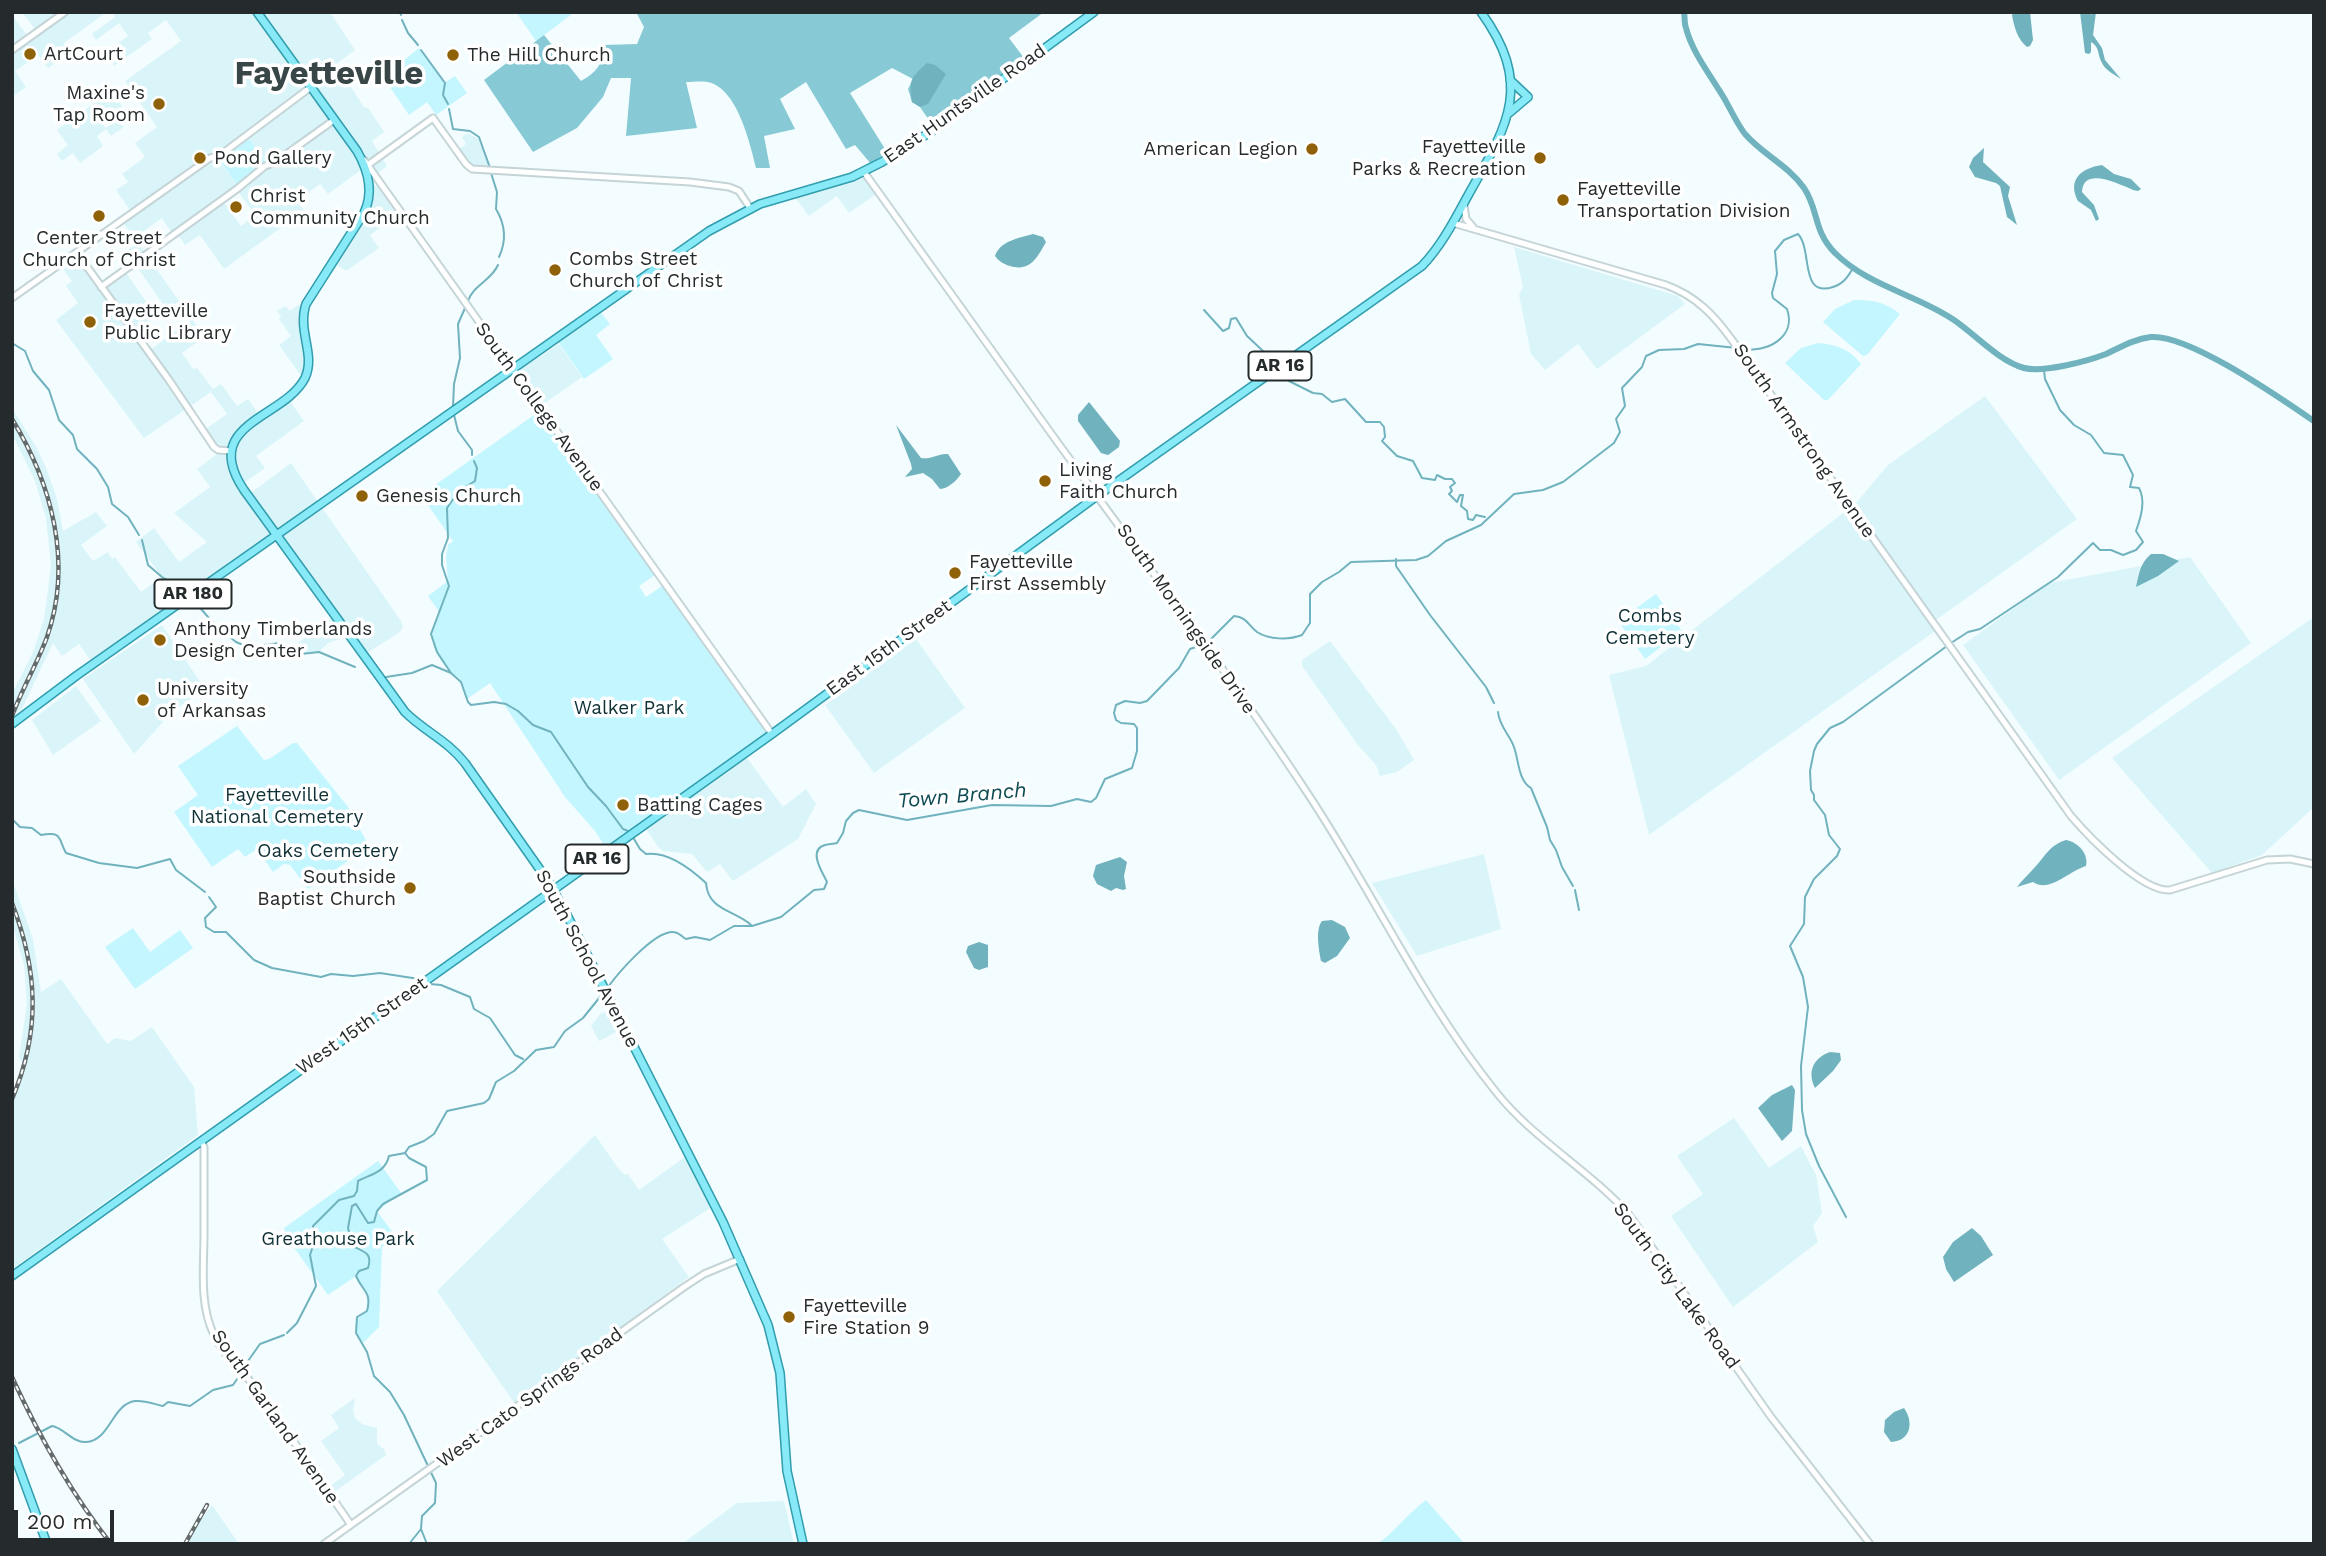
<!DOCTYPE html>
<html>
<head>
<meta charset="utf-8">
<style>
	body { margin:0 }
	#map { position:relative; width:2326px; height:1556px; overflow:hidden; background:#f3fdff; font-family:"Work Sans",sans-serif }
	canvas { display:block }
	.frame { position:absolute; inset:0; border:14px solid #252b2c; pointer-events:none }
	.scale { position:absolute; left:14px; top:1510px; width:100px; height:32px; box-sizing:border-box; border:4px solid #252b2c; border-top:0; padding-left:9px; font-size:21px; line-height:24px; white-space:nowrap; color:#252b2c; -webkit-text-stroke:5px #fff; paint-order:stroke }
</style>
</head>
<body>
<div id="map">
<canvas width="2326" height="1556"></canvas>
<div class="frame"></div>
<div class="scale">200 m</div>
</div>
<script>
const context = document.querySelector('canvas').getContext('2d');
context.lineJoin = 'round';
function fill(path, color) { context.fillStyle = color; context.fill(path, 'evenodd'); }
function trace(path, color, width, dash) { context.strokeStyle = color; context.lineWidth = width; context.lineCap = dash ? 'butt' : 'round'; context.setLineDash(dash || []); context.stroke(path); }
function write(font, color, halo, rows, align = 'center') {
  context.font = font + ' "Work Sans",sans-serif'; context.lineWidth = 7; context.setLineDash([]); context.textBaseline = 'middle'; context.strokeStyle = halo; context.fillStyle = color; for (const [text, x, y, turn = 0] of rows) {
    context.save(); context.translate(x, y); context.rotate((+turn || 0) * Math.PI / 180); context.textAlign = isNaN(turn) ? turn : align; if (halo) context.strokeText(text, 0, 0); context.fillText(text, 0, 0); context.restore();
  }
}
const built = new Path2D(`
	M22,12h85l-43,31 6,10 -22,15 -10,-13 -23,16 11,16 -14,10v-82l17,23 8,-6z
	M112,12h218l25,38 -19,14 28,43 4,1 15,22 1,2 -12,9 15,25 -13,10 -7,-11 9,-6 -13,-2 2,10 -37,27 -8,-10 -23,17 7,10 -80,58 -24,-34 -15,10 -8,-12 -4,2 -11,-17 -28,20 -12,-17 10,-8 -16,-23 12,-8 -6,-8 23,-17 -10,-14 22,-16 -32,-46 56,-40 -15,-21 -18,13 4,6 -38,27 -9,-13 23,-17 -9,-13 -23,17 -4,-6 23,-17zM248,137l20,28 -31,23v-4l-20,-26zM237,190l18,25 -14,11 -19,-26z
	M111,91l14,19 -9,7 -3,-4 -12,9 5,6 12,-8 6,7 -13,9 -5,-7 -9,7 6,10 -23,17 -7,-10 -11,8 -5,-7 11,-9 -11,-15z
	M468,133l11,6 14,31 -21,-1 -16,-18 10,-7 -4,-7z
	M864,172l15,20 -30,21 -12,-17 -28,20 -15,-20z
	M379,185l22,28 -31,22 9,13 -33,23 -13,-9 31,-49 5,-27z
	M138,243l41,58 -12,9 -41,-59z
	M1514,247l164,49 7,8 -88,65 -19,-25 -33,26 -14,-16 -12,-59 4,-8z
	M74,255l2,3 3,-2 22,31 23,-17 33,47 -22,15 14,19 43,-32 12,18 -22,16 11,16 4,-1 16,21 8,-5 16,22 11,-7 12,17 27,-19 17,24 -48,35 9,12 -24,17 7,10 43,-32 110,158 2,6 -3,5 -36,23 -15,-19 -21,7 -9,9 -13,2 -10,-2 -5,-4 44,-32 -58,-80 -184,128 -14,-20 -17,12 -9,-13 -31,66 -10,7v-22l21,-42 11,-33 7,-53 -5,-48 -11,-37 -23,-47v-26l25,40 10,22 10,29 6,32 33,-19 11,14 -26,19 12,16 15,-9 4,7 3,-2 26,35 21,-15 -26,-35 18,-14 25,34 28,-20 -33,-29 36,-26 -13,-18 24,-18 -3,-1 -15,-19 24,-17 -16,-22 -67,46 -88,-118 22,-17 -12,-17 6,-5 -12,-16z
	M306,304l2,50 -4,26 -25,-35 12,-9 -12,-17 2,-3 -4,-5 8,-5 5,5 8,-6z
	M559,344l23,33 -40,28 -23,-32v-3z
	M1985,396l92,123 -144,103 5,7 -289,206 -40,-160 37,-9 210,-163 32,-38z
	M2190,557l61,86 -192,137 -96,-135 86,-62z
	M2314,617v190l-52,48 -50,18 -100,-115z
	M162,625l43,64 -32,22 -39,43 -51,-75z
	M916,639l49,69 -91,65 -49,-68z
	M1330,641l66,88 18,31 -17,12 -17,4 -4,-11 -18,-20 -56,-79v-6z
	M76,686l25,35 -48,34 -21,-35z
	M744,754l39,53 23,-18 10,15 -18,35 -65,42 -13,-17 -13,8 -15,-18 -29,-3 -4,-3 -15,-22z
	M1484,854l17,75 -84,27 -45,-73z
	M12,879l21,60 8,53 20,-13 46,65 8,-6 16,3 21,-14 42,60 4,48 -186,134v-170l12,-32 -5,-10 8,-53 -3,-39 -12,-42z
	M614,1008l10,20 -25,13 -8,-15 9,-12z
	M1734,1118l35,50 32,-22 15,29 6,38 -9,13 5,16 -85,65 -62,-91 32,-22 -26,-38z
	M595,1135l23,33 7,7 3,-1 11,16 50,-36 26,51 -53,34 27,38 -174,127 -78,-113z
	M355,1398l-2,13 2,7 7,6 15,4v16l7,5 2,6 -56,40 -4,-6 19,-14 -24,-34 18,-13 -8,-13z
	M784,1501l10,43h-112l55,-41z
	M212,1505l27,39h-51l5,-13z`);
const green = new Path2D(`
	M516,12h59l-39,29z
	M419,48l25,35 11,-7 12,17 -31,22 -9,-13 -18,13 -26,-38z
	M248,137l20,28 -31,24 -1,-6 -18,-25z
	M1854,300c19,0 31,2 46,14l-33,41 -4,1 -40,-34 12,-13z
	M599,310l11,14 -14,11 17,24 -29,20 -27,-39z
	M1818,343c19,2 32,6 43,21l-33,36h-4l-39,-37 16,-15z
	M541,410l117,163 -19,13 7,11 19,-13 107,150 -164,117 -13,-20 -30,-34 -75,-114 -23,16c-2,-7 -3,-15 -8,-21 -3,-2 -6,-4 -9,-6 -17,-20 -25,-36 -10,-59l-12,-17 20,-15 -2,-24 2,-12 5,-4 -32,-46z
	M1656,594l26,37 -37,28 -27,-38z
	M237,726l27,34 5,-1 24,-16h4l51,64 21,39 -61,43 -18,-24 -6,-1 -11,8 -16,-23 -12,8 -7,-8 -26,18 -38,-55 24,-17 -20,-29z
	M133,928l17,24 30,-22 13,18 -58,41 -30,-42z
	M378,1161l23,32 -24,18 19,26 -14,10 -3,80 -16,16c-10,-13 -11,-25 4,-32l1,-16 -12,-19 -28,19 -38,-53 -6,-14z
	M1426,1500l39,44h-88c18,-12 31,-31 49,-44z`);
const forest = new Path2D(`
	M636,12h408l-35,26 15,20 -93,65 -11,-16 -8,-5 -4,-13 5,-10 -21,-11 -42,25 37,59 -16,12 -16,-19 -9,4 -40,-67 -26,17 15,30 -31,7 6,32h-14c-6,-24 -17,-72 -42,-84 -8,-4 -19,-2 -28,-2l11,46 -71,8 5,-58h-20l-8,19 -26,31 -44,24 -49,-72 60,-45 37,46c16,-9 22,-17 23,-36l33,-1 7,-17z`);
const water = new Path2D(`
	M2014,12h16l3,28 -3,6 -3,1c-9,-7 -13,-20 -15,-32z
	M2080,12h11v4l1,-4h4l-3,23 9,13 3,12 16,19c-6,-4 -16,-9 -19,-16 -5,-9 -2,-16 -11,-21v10l-2,2 -4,-1z
	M927,63l8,2 11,9 -18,30 -8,3 -8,-5c-3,-23 -2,-23 15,-39z
	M1984,148l-1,14 27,25 -2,9 9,29 -10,-8 -7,-31 -4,-3 -21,-6 -6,-10 4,-9z
	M2102,165l12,9 17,5 10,10 -3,2 -5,-1c-14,-6 -50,-24 -51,2l12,13 5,14 -3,2 -5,-11 -13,-9c-11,-21 3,-33 24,-36z
	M1033,234l10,3 3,5c-9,16 -16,30 -36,24 -7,-2 -11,-5 -15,-10 5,-15 24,-18 38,-22z
	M1089,402l31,39 -1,6 -11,8 -7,-2 -23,-32v-6z
	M896,425l25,33c10,2 17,-5 27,-4l13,20c-4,6 -13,15 -21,15l-8,-10 -9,-6 -18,4 7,-8 -1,-5z
	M2151,554h12l16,7 -21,15 -22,11c3,-13 4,-24 15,-33z
	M2066,840c12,2 23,14 20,26 -19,6 -36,27 -53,16l-16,5c5,-7 13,-14 19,-21 10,-11 14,-21 30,-26z
	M1120,857l7,5 -3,14 2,13 -3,1 -7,-2 -5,3 -14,-7 -4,-8 3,-11z
	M1332,920l13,7 5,11 -13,18 -12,7 -4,-2c-2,-11 -6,-31 1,-40z
	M979,942l9,3v22l-9,3 -5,-2 -8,-16 2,-6z
	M1830,1052l10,1 1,7 -8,11 -18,17c-8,-16 -2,-30 15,-36z
	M1792,1085l3,5 -3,41 -10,10 -24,-33 14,-13z
	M1972,1228l9,8 12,19 -39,27 -8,-13 -3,-12 10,-15z
	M1904,1408c10,14 7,33 -13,34l-7,-10 1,-12 9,-8z`);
const stream = new Path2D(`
	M400,12l1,3
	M402,20l6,13 10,12
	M421,50l24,33 -2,12 5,9
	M449,109l4,20 17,2 9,6 11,31
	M491,173l6,19 -1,17c9,15 11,31 3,48
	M468,301c5,-16 23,-20 30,-36
	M1204,310l19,21 6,-3 2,-9 5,-1 11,18 31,29
	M12,343l13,8 8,20 16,19 10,30 14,15 4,14 20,20 11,18 4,17 16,13 11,18
	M1742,349c24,4 55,-11 45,-40l-14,-11 -1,-5 5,-19 -2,-23 9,-11 14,-6c15,16 1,64 35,53 10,-3 15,-10 20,-19
	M1284,372l5,9 24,12 9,1 10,8 13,-3 21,23h14l4,5 1,10 -3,4 15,15 16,5 9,17 13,2 2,-5 8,4h7l3,4 -5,4 2,4 -3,3 8,8 3,-7h3l-2,11 6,5 1,8 5,1 3,-5 9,2
	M453,407l1,-23 6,-26 -2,-34 7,-16
	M454,415l4,16 14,19v5
	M459,494l5,-6 11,-7 2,-13 -3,-7
	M454,498l-7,10 1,30 -6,16v11l7,21 -18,48 6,18 14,21 10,9 7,20 3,3 23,-3 12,2 12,7 15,14 18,7 37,55 18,19 17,23 5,2
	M142,540l6,25 14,12 24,14
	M1396,559v7l34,49 56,72 8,16
	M194,601l22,25 20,16 12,5 32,-4 21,11 18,-2 36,15
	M1207,643l27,-27c13,1 14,9 23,16 12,8 32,8 45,3l8,-12v-29l12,-12 17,-10 12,-10 65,-2 12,-4 18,-15 35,-16 33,-31 29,-4 20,-8 51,-39 6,-11 -4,-13 9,-13 -3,-18 20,-21 4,-11 13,-6 25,-1 14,-5 39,4
	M1951,643l17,-11 12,-3 78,-52 35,-34 7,7h11l12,5 13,-5 7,-8 -7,-11c5,-14 10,-30 3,-43l-9,-1 3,-12 -10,-20 -19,-2 -13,-18 -17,-10 -14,-15 -15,-31 -1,-9
	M386,677l26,-4 20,-8 19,8
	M1498,712c1,14 12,23 16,35 5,14 4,33 17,41l16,39 3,13 6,10 6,17 11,19
	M12,819l8,8 12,1 9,7c22,-4 17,4 25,18l33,10 38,5 33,-9 6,11 29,22
	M634,839l6,10 6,5c22,-3 45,15 60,29 2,28 29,27 45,42
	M1575,890l4,20
	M209,897l7,10 -11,11 1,9 8,5h12l28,28 18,8 49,9 10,-3 22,2 27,-3 39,6
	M430,984l11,1 29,12 4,12 16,9 25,37 8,4
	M608,987c11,-15 44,-53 63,-55 7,-1 10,4 15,7l9,-2 15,3 24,-14h18l29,-9 33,-27 10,-1 3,-7c-4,-9 -20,-32 -2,-37 4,-1 8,-1 12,-2l6,-10 3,-12 7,-8 6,-3 48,10 85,-15 59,1 26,-7 14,3 5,-4 9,-19 27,-11 5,-17v-23l-3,-4 -13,-1 -5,-3 -2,-7 2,-8 9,-4 15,2 7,-2 32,-33 11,-19 12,-4
	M405,1153l4,5 17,9 1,13 -44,24 -6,7 -3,11 -6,1 -12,-19 -4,2 -4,22 5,18c11,6 20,7 15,22l-9,3 -3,5c7,16 16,16 11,35l-10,6 -1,16 11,19 7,24 16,16 14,23 32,68 -1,20 -13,13 -1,13 -12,15
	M1846,1217l-27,-51 -13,-32 -4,-24 -1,-44 7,-59 -5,-30 -13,-31 14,-22 1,-27 9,-18 23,-23 3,-7 -11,-14 -4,-20 -11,-15v-5l-3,-5 -1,-19 4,-20 3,-7 13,-16 13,-6 104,-76
	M287,1333l10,-10 19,-37 -6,-31 4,-12 -1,-17 26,-26 15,-4 3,-5 1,-10c13,-7 27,-8 31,-25l16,-3 4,-6 15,-6 10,-7 13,-23 37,-8 5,-4 7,-17 18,-11 22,-21 18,-3 11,-16 18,-13 21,-26
	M243,1368l17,-24 24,-9
	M19,1443l33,-17c12,2 21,17 34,16 24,-1 26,-38 49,-41 9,-1 19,3 28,5l5,-4 22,4 23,-16 20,-5 7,-10
	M421,1529l6,15`);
const river = new Path2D(`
	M1684,12c1,5 0,11 2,16 6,24 25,48 38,70 7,12 13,26 21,36 17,20 44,32 59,54 15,22 9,43 31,65 33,33 83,42 119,67 22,15 45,41 70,48 19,5 64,-7 82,-14 15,-7 28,-15 45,-17 38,-3 129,61 163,84`);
const minor = new Path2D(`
	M12,50l53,-38
	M364,160l408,574
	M365,167l68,-49 33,46 6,5 218,13 39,5 10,4 11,17
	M864,172c65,90 129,181 194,271 85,116 171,231 250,351 65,98 114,206 188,298 38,48 94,78 134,124l141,201 99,127
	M1464,205l2,14 7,8
	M1453,223l213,62c30,11 48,30 66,55l339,476c18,21 71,76 99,74l97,-30 23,-1 24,5
	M77,253l92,127 45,67 4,3 14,1
	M101,287l136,-98 28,-23 9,-3 60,-43
	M12,298l198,-140 9,-2 92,-69
	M201,1141l3,6c0,29 0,58 0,87 0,32 -5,71 10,101 11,23 32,39 47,59l90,131
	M324,1544l360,-257 20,-13 36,-15`);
const major = new Path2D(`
	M257,12l100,139c11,19 17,41 7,62l-58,91c-9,28 10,50 -1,74 -21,41 -106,45 -61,112l161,222c19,19 43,29 60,51l83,118 19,34 156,307 45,103 12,48 7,98 16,73
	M1509,113l19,-16 -18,-17
	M12,724l64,-48 633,-445 51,-27 92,-27 30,-15 50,-31 162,-119
	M12,1276l760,-542 325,-238 325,-230c21,-22 34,-49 49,-76 39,-68 61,-107 10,-178
	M12,1449l35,95`);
const rail = new Path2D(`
	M12,419c40,65 61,144 35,218 -10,27 -25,52 -35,79
	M12,903c26,68 29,128 0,196
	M12,1377c27,59 59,116 99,167
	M185,1544l22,-39`);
const markers = [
	[30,54,7,"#8f6109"],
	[453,55,7,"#8f6109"],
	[159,104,7,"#8f6109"],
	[1312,149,7,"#8f6109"],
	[200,158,7,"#8f6109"],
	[1540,158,7,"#8f6109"],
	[1563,200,7,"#8f6109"],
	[236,207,7,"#8f6109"],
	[99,216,7,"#8f6109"],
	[555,270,7,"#8f6109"],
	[90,322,7,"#8f6109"],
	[1045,481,7,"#8f6109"],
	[362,496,7,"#8f6109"],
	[955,573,7,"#8f6109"],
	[160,640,7,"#8f6109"],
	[143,700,7,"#8f6109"],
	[623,805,7,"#8f6109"],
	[410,888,7,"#8f6109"],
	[789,1317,7,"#8f6109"]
];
const shields = [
	[1280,366,63],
	[193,594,77],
	[597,859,63]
];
const shieldNames = [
	["AR 16",1280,366],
	["AR 180",193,594],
	["AR 16",597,859]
];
const poiNames = [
	["ArtCourt",44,54],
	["The Hill Church",467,55],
	["Maxine's",145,93,"right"],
	["Tap Room",145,115,"right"],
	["Fayetteville",1526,147,"right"],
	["Parks & Recreation",1526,169,"right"],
	["American Legion",1298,149,"right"],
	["Pond Gallery",214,158],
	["Fayetteville",1577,189],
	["Transportation Division",1577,211],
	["Christ",250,196],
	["Community Church",250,218],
	["Center Street",99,238,"center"],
	["Church of Christ",99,260,"center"],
	["Combs Street",569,259],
	["Church of Christ",569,281],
	["Fayetteville",104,311],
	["Public Library",104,333],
	["Living",1059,470],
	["Faith Church",1059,492],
	["Genesis Church",376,496],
	["Fayetteville",969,562],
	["First Assembly",969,584],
	["Anthony Timberlands",174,629],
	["Design Center",174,651],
	["University",157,689],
	["of Arkansas",157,711],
	["Batting Cages",637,805],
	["Southside",396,877,"right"],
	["Baptist Church",396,899,"right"],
	["Fayetteville",803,1306],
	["Fire Station 9",803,1328]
];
const streetNames = [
	["East Huntsville Road",965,104,-35],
	["South College Avenue",539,407,54],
	["South Armstrong Avenue",1804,441,55],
	["South Morningside Drive",1186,619,55],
	["East 15th Street",889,648,-36],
	["South School Avenue",587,959,62],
	["West 15th Street",362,1026,-35],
	["South City Lake Road",1676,1286,54],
	["West Cato Springs Road",530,1398,-36],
	["South Garland Avenue",275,1417,55]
];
const parkNames = [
	["Combs",1650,616],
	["Cemetery",1650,638],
	["Walker Park",629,708],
	["Fayetteville",277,795],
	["National Cemetery",277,817],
	["Oaks Cemetery",328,851],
	["Greathouse Park",338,1239]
];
const waterNames = [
	["Town Branch",962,796,-5]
];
const townNames = [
	["Fayetteville",329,74]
];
fill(built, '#daf5f9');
fill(green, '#c4f6ff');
fill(forest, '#87cad5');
fill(water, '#70b2bd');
trace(stream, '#70b2bd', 2);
trace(river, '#70b2bd', 6);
trace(minor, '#c4d4d7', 9);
trace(major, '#319dad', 10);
trace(minor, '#fff', 5);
trace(major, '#88e9f7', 7);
trace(rail, '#646b6c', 4.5);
trace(rail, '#fff', 2, [5]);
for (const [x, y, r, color] of markers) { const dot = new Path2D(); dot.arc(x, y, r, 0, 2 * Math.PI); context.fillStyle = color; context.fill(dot); trace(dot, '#fff', 2.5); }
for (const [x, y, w] of shields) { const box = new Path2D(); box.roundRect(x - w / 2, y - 14.5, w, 29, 5); context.fillStyle = '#fff'; context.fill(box); trace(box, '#252b2c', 2); }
write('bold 18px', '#252b2c', null, shieldNames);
write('19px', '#252b2c', '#fff', poiNames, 'left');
write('19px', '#252b2c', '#fff', streetNames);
write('19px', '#0f3136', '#fff', parkNames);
write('italic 21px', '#0d4a52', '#fff', waterNames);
write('bold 33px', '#384648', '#fff', townNames);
</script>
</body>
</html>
